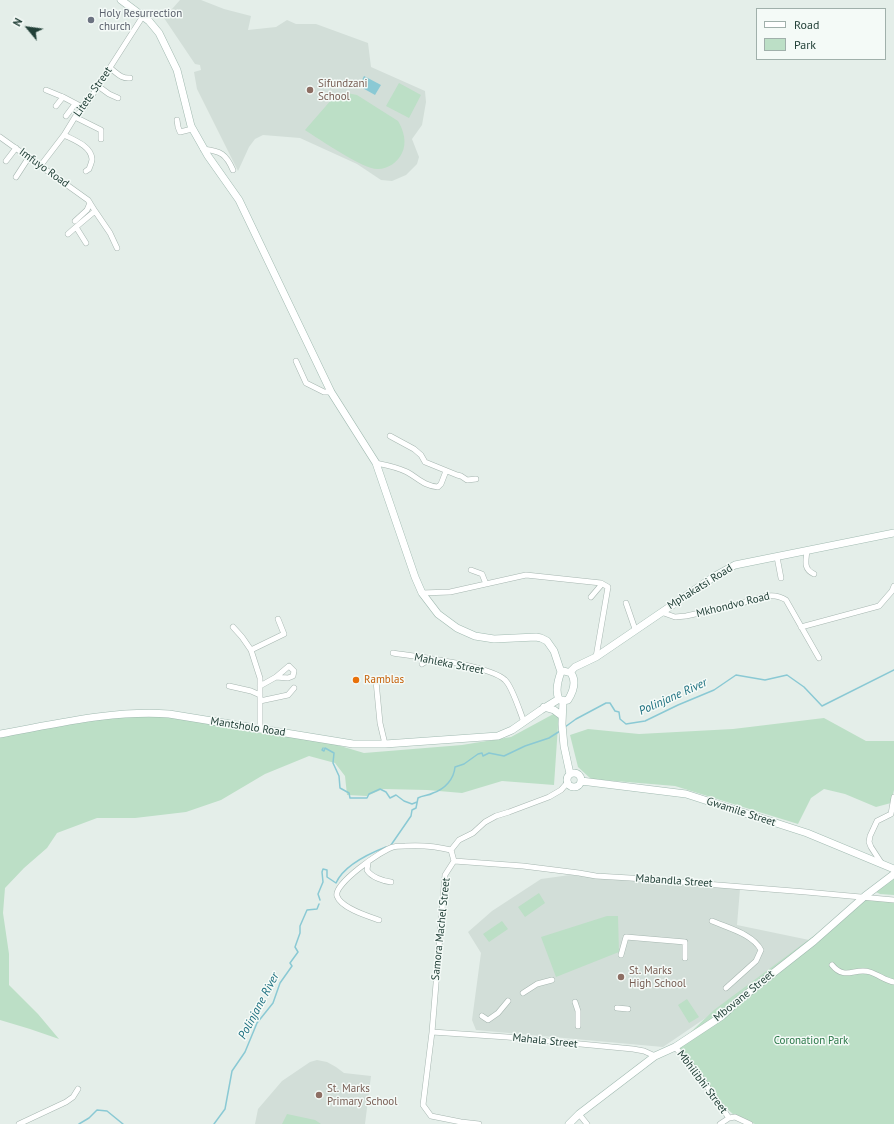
<!DOCTYPE html>
<html>
<head>
<meta charset="utf-8">
<style>
	body { margin:0 }
	#map { position:relative; width:894px; height:1124px; overflow:hidden; background:#e4eee9; font-family:"PT Sans",sans-serif }
	canvas { display:block }
	.legend { position:absolute; left:756px; top:8px; width:130px; height:52px; box-sizing:border-box; background:#f4faf7; border:1px solid #a0b0ab; margin:0; padding:5px 7px; list-style:none; font-size:12px; color:#224038 }
	.legend li { display:flex; align-items:center; gap:8px; height:20px }
	.legend b { width:20px; border:1px solid #a0b0ab }
	.north { position:absolute; left:8px; top:8px; width:40px; height:40px; -webkit-text-stroke:3px #f4faf7; paint-order:stroke; rotate:299deg; font-size:11px; font-weight:700; line-height:16px; text-align:center; color:#224038 }
	.north::after { content:''; display:block; margin:auto; width:14px; height:18px; background:#224038; clip-path:polygon(50% 0,100% 100%,50% 72%,0 100%) }
</style>
</head>
<body>
<div id="map">
<canvas width="894" height="1124"></canvas>
<ul class="legend">
<li><b style="height:5px;background:#fff"></b>Road</li>
<li><b style="height:11px;background:#bcdfc6"></b>Park</li>
</ul>
<div class="north">N</div>
</div>
<script>
const context = document.querySelector('canvas').getContext('2d');
context.lineJoin = 'round';
function fill(path, color) { context.fillStyle = color; context.fill(path, 'evenodd'); }
function trace(path, color, width, dash) { context.strokeStyle = color; context.lineWidth = width; context.lineCap = dash ? 'butt' : 'round'; context.setLineDash(dash || []); context.stroke(path); }
function write(font, color, halo, rows, align = 'center') {
  context.font = font + ' "PT Sans",sans-serif'; context.lineWidth = 3; context.setLineDash([]); context.textBaseline = 'middle'; context.strokeStyle = halo; context.fillStyle = color; for (const [text, x, y, turn = 0] of rows) {
    context.save(); context.translate(x, y); context.rotate((+turn || 0) * Math.PI / 180); context.textAlign = isNaN(turn) ? turn : align; if (halo) context.strokeText(text, 0, 0); context.fillText(text, 0, 0); context.restore();
  }
}
const built = new Path2D(`
	M180,0h21l23,9 27,7 -3,14 28,-3 11,-7 9,4h20l52,19 3,24 54,24 1,11 -4,23 -10,14 7,18 -2,7 -11,11 -14,6 -11,-1 -24,-16 -57,-26 -37,-3 -8,4 -6,8 -11,24 -41,-82 -3,-17 7,-2 -1,-5 -5,-1 -31,-46z
	M570,875l170,14 -3,36 77,16 -82,59 -69,47 -187,-17 -4,-10 9,-67 -13,-21 24,-21 49,-32z
	M317,1060l10,2 9,5 8,6 27,3 -6,48h-110l3,-15 24,-28 28,-19z`);
const green = new Path2D(`
	M399,83l22,12 -12,23 -23,-12z
	M347,93l10,2 41,26c6,10 9,22 4,32 -4,9 -14,16 -24,16 -14,1 -59,-30 -73,-39l27,-31z
	M559,711l-5,74 -52,-4 -40,12 -35,-3 -44,-1 -16,7 -20,-1 -2,-19 -10,-13 -26,-7 -44,18 -44,26 -35,12 -51,6h-38l-40,15 -10,15 -23,20 -19,20 -2,25 6,41v31l29,29 21,25 -29,-10 -30,-9v-286l139,-22 171,25 54,16 98,-8 49,-8z
	M824,718l42,23h28v49l-3,13 -15,4 -31,-13 -21,-5 -13,9 -13,26 -123,-38 -84,-7 -13,-12 -8,-32 18,-6 51,5 94,-5z
	M894,878v17l-14,-1 -4,-2z
	M539,893l6,10 -20,14 -7,-10z
	M866,897l28,3v224h-139l-21,-9 -10,-9 -39,-52 -10,-7 39,-37z
	M607,916h11l1,36 -63,25 -15,-40z
	M502,921l6,8 -19,13 -6,-8z
	M687,999l12,18 -10,6 -11,-18z
	M287,1114l28,6 6,4h-39z`);
const water = new Path2D(`
	M364,76l17,9 -6,10 -16,-9z`);
const stream = new Path2D(`
	M565,727l11,-8 30,-16h4l5,8 4,1 1,7 6,5 19,-3 33,-16 36,-15 22,-15 29,5 22,-5 17,12 18,19 72,-36
	M323,748l-1,2 2,1 1,-3 9,5 -1,10 6,13 1,12 9,5 1,5h17l2,-4 11,-5 6,3 4,6 6,-3 8,6 8,3 5,-2
	M391,845l20,-29 1,-6 4,-2 2,-10c5,-3 10,-2 15,-5 12,-4 21,-14 22,-26l9,-3 14,-10 4,-1 1,3 6,-3 15,3 21,-10 24,-8 11,-7
	M320,900l-2,-6 5,-12 -1,-10 1,-3 4,1v7l9,6c8,-18 32,-29 50,-36
	M79,1124l10,-6 8,-8 10,1 16,13
	M214,1124l11,-15 7,-38 13,-19 12,-29 16,-20 7,-20 12,-17 -2,-3 8,-11 -3,-5 5,-14v-7l7,-16 10,-1 2,-5`);
const street = new Path2D(`
	M110,68c7,5 11,11 20,10
	M98,86l11,8 9,4
	M46,90l17,7 21,11
	M56,106l7,-9
	M66,116l9,-12
	M75,117l26,13v9
	M177,120l1,7 2,5 12,-3
	M64,135c10,5 27,11 28,24 0,3 -2,7 -3,10l-3,2
	M0,137l88,63 2,3 -3,7 -12,11
	M203,149c18,2 23,5 30,21
	M6,161l10,-13
	M41,165l23,-30 11,-18 9,-9 59,-92
	M16,177l13,-20
	M95,211l15,22 7,15
	M68,234l8,-7
	M86,243l-10,-16 19,-16 -5,-8
	M296,361l10,22 18,9h7
	M390,436l24,13 7,6 4,7 32,13 4,1 6,4 9,-1
	M376,463c10,2 21,4 31,9 11,6 17,14 31,15l3,-3 5,-13
	M807,550c-1,11 -4,19 7,24
	M777,557l4,21
	M471,570l11,4 4,10
	M422,593l28,-1 76,-17 75,8 7,4 -12,70
	M591,597l11,-13
	M626,603l9,26
	M661,612l14,5 11,-1 41,-9 40,-11c8,-1 13,0 19,4l33,58
	M233,627l9,10 9,13
	M801,627l78,-21 13,-15 2,-5
	M393,653c24,4 96,12 112,27 7,6 15,32 19,42
	M422,664l8,-5
	M376,681l4,42 5,21
	M229,686l22,5 9,4
	M260,686l16,-9 12,1 5,-2 1,-5 -5,-5 -13,11
	M260,701l28,-6 6,-7
	M260,730v-52l-9,-28 33,-16 -6,-15
	M454,861l69,5 56,7 17,3 34,2 176,14 88,8
	M368,863l-1,7c4,7 16,11 24,12
	M882,864l-11,-17 -2,-5 1,-6 7,-15 14,-7 3,-17
	M379,920c-12,-4 -38,-12 -42,-24 -4,-12 45,-46 56,-49 3,-1 8,-1 12,-1 16,-1 30,0 46,4
	M712,921c16,7 41,13 49,29l-5,11 -30,27
	M621,955l5,-18 59,5v16
	M832,965c13,16 23,2 38,7 9,3 16,9 24,10
	M523,993l14,-9 15,-4
	M575,1002l3,9v15
	M617,1008l11,1
	M482,1016l6,4 10,-7 10,-12
	M432,1032l75,5 126,12 11,2 11,5
	M675,1047l22,25 32,46 6,-1 15,7
	M579,1114l8,10
	M19,1124l47,-22 7,-5 5,-8
	M479,1124l-18,-2 -30,-6 -8,-11 9,-73 13,-157 9,-14 -3,-11 8,-10 14,-7 12,-11 11,-6 13,-4 40,-15 12,-7 7,-8
	M720,1124l9,-6`);
const secondary = new Path2D(`
	M121,0l28,21 10,12 18,37 14,56 17,30 31,44 92,192 45,71 39,114 7,16 16,21 19,14 18,8 19,3 42,-2 5,1 6,3 7,10 7,21
	M564,671l7,2c6,9 2,19 -3,27l-5,1 -4,-2c-4,-8 -1,-19 2,-27z
	M570,672l5,-5 21,-10 119,-81 20,-11 159,-32
	M563,701l-1,23 2,22 6,28
	M544,707l10,3 8,6
	M0,734c56,-10 112,-24 169,-20l184,30h32l113,-8 14,-6 29,-20 18,-11
	M567 780a7 7 0 1 1 14 0a7 7 0 1 1-14 0Z
	M581,781l105,13 121,39 87,36
	M569,1124l10,-10 76,-58 20,-9 47,-31 17,-16 75,-59 51,-45 29,-22`);
const markers = [
	[91,20,4,"#6b7280"],
	[310,90,4,"#8d6e63"],
	[356,680,4,"#e8710a"],
	[621,977,4,"#8d6e63"],
	[319,1095,4,"#8d6e63"]
];
const worshipNames = [
	["Holy Resurrection",99,14],
	["church",99,27]
];
const educationNames = [
	["Sifundzani",318,84],
	["School",318,97],
	["St. Marks",629,971],
	["High School",629,984],
	["St. Marks",327,1089],
	["Primary School",327,1102]
];
const streetNames = [
	["Litete Street",93,92,-55],
	["Imfuyo Road",44,168,36],
	["Mphakatsi Road",700,587,-32],
	["Mkhondvo Road",733,605,-14],
	["Mahleka Street",449,664,11],
	["Mantsholo Road",248,727,9],
	["Gwamile Street",741,812,18],
	["Mabandla Street",674,881,4],
	["Samora Machel Street",441,929,-84],
	["Mbovane Street",744,996,-39],
	["Mahala Street",545,1041,6],
	["Mbhilibhi Street",702,1082,53]
];
const foodNames = [
	["Ramblas",364,680]
];
const parkNames = [
	["Coronation Park",811,1041]
];
const waterNames = [
	["Polinjane River",673,697,-24],
	["Polinjane River",259,1006,-62]
];
fill(built, '#d2ded8');
fill(green, '#bcdfc6');
fill(water, '#8ac9d4');
trace(stream, '#8ac9d4', 1.5);
trace(street, '#a6b6b0', 6);
trace(secondary, '#a1bab1', 8);
trace(street, '#fff', 5);
trace(secondary, '#fff', 7);
for (const [x, y, r, color] of markers) { const dot = new Path2D(); dot.arc(x, y, r, 0, 2 * Math.PI); context.fillStyle = color; context.fill(dot); trace(dot, '#f4faf7', 1.5); }
write('11px', '#5b616d', '#f4faf7', worshipNames, 'left');
write('11px', '#785e54', '#f4faf7', educationNames, 'left');
write('11px', '#224038', '#f4faf7', streetNames);
write('11px', '#c56008', '#f4faf7', foodNames, 'left');
write('11px', '#2b7849', '#f4faf7', parkNames);
write('italic 12px', '#1a6e7e', '#f4faf7', waterNames);
</script>
</body>
</html>
